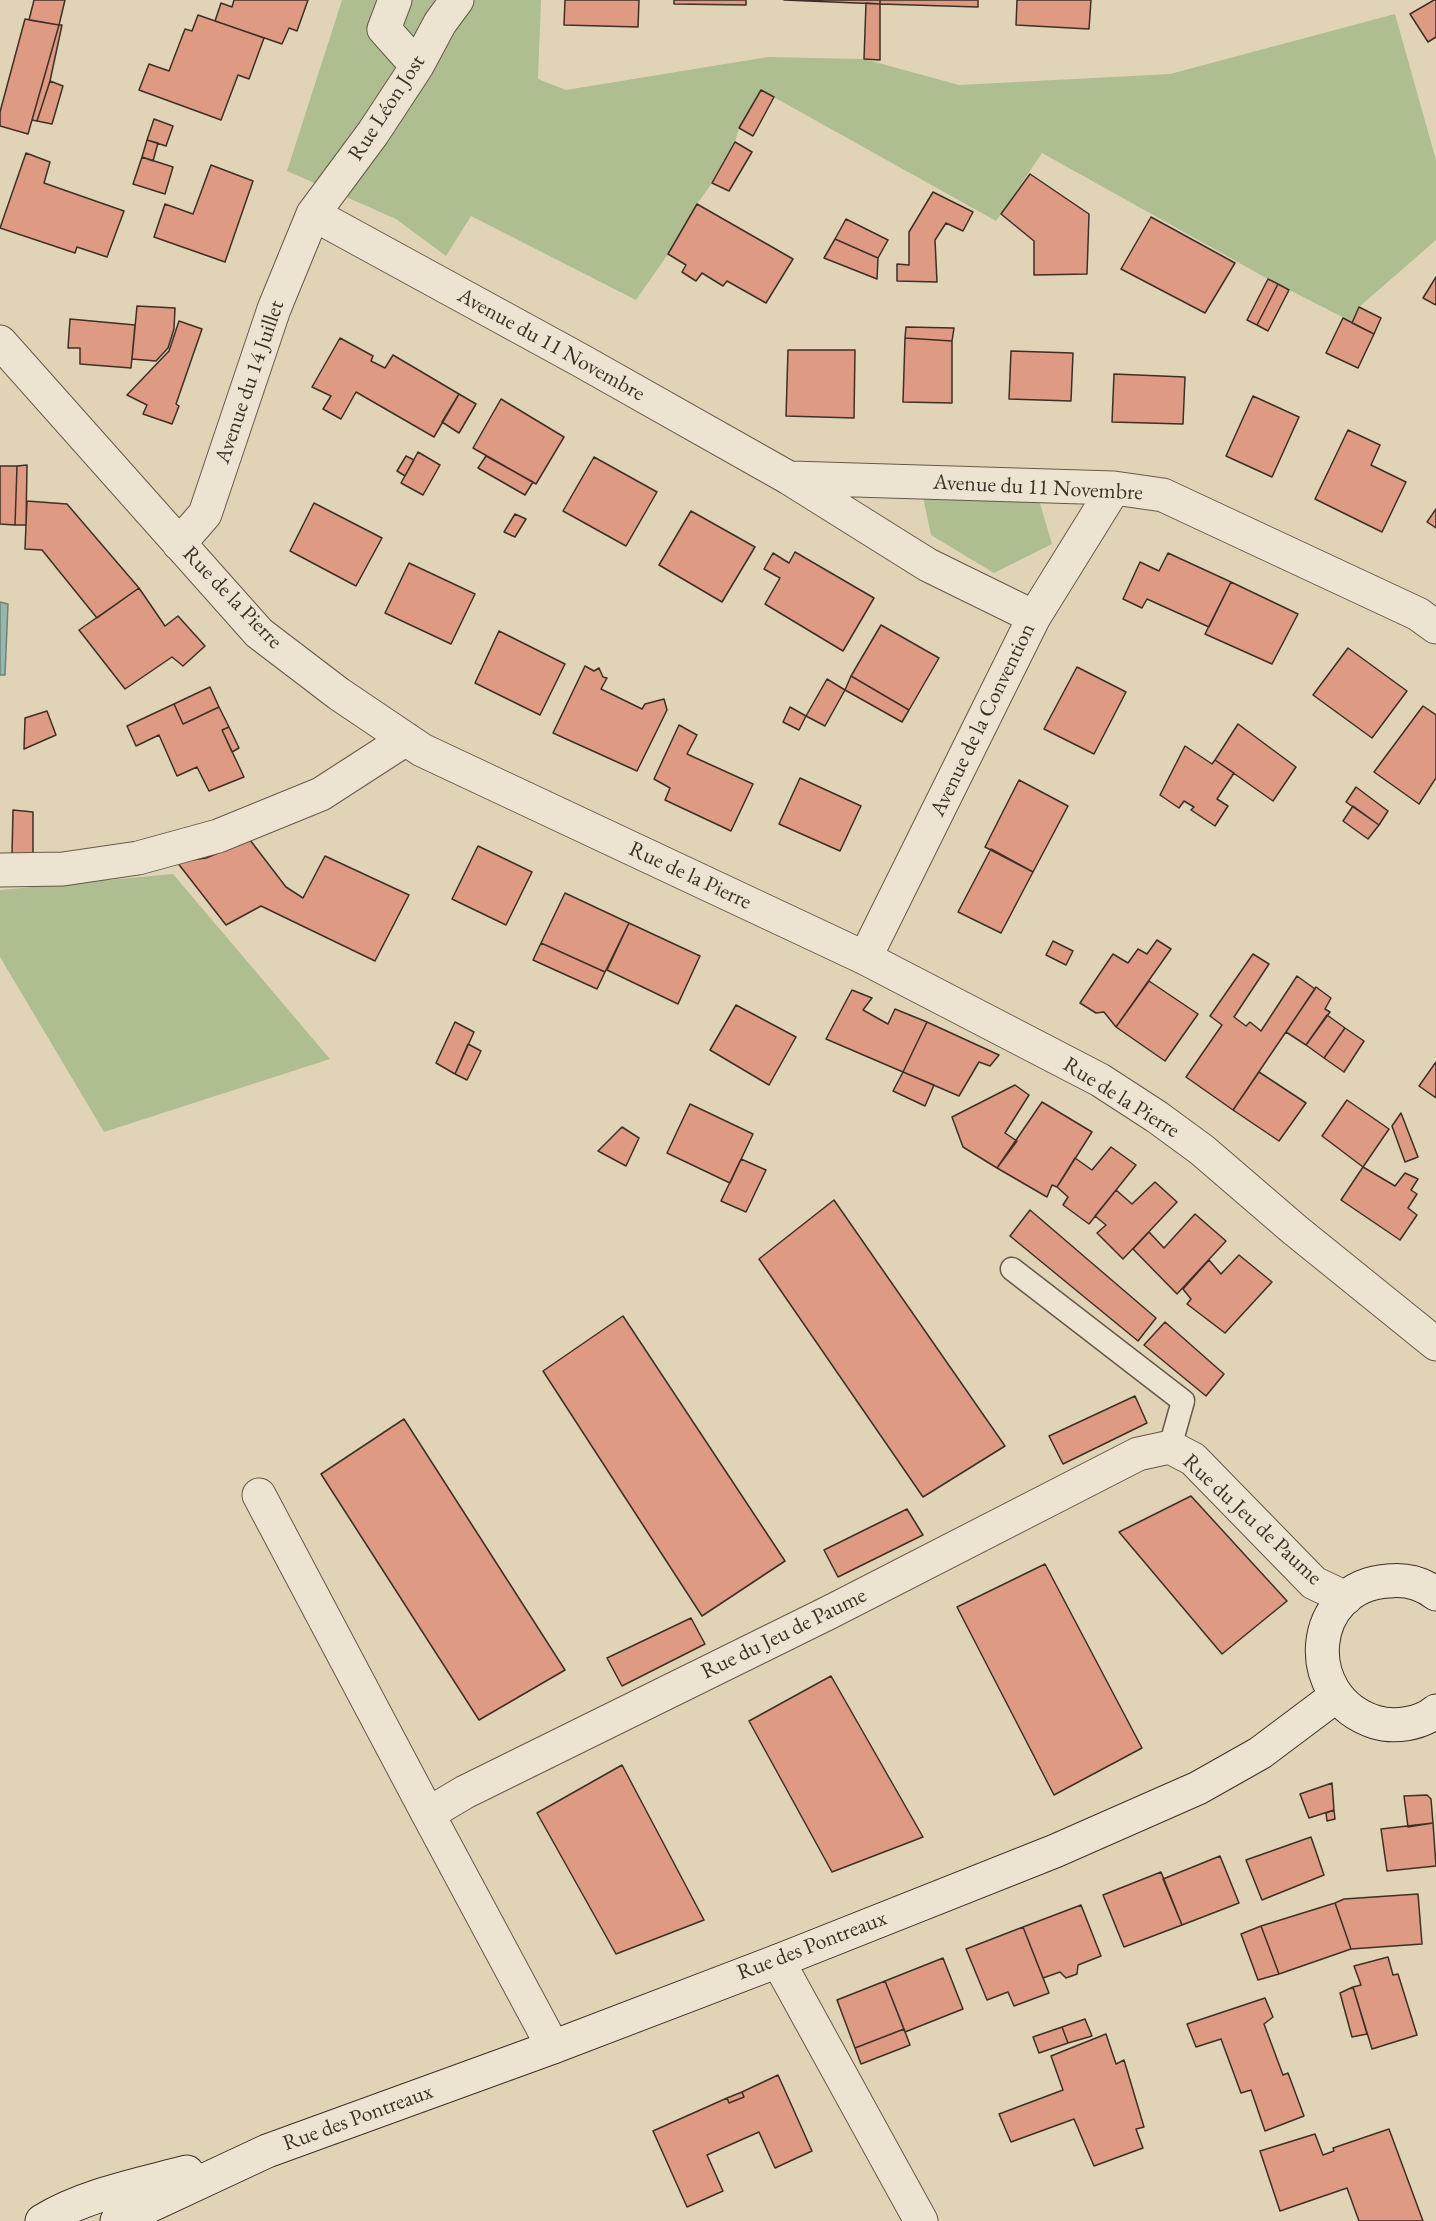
<!DOCTYPE html>
<html>
<head>
<meta charset="utf-8">
<style>
	body { margin:0 }
	canvas { display:block; background:#e1d4b6 }
</style>
</head>
<body>
<canvas width="1436" height="2221"></canvas>
<script>
const context = document.querySelector('canvas').getContext('2d');
context.lineJoin = 'round';
function fill(path, color) { context.fillStyle = color; context.fill(path, 'evenodd'); }
function trace(path, color, width, dash) { context.strokeStyle = color; context.lineWidth = width; context.lineCap = dash ? 'butt' : 'round'; context.setLineDash(dash || []); context.stroke(path); }
function write(font, color, halo, rows, align = 'center') {
  context.font = font + ' "EB Garamond",serif'; context.lineWidth = 6; context.setLineDash([]); context.textBaseline = 'middle'; context.strokeStyle = halo; context.fillStyle = color; for (const [text, x, y, turn = 0] of rows) {
    context.save(); context.translate(x, y); context.rotate((+turn || 0) * Math.PI / 180); context.textAlign = isNaN(turn) ? turn : align; if (halo) context.strokeText(text, 0, 0); context.fillText(text, 0, 0); context.restore();
  }
}
const green = new Path2D(`
	M342,0h199l-3,79 28,11 202,-33 96,2 95,26 211,-11 225,-60 41,146v80l-77,67 -7,15 -84,-43 -226,-126 -46,68 -235,-131 -22,38 -4,14 -23,41 -15,21 -29,50 -32,46 -165,-84 -25,40 -50,-37 -109,-48z
	M923,497l116,3 13,44 -58,29 -63,-38z
	M173,874l157,185 -226,73 -104,-175v-67z`);
const water = new Path2D(`
	M0,602l8,2 -3,71h-5z`);
const building = new Path2D(`
	M34,0h31l-6,25 -30,-5z
	M234,0h74l-11,31 -8,-3 -7,16 -67,-23 6,-18 11,4z
	M565,0h74l-1,27 -74,-2z
	M674,0h72v5l-72,-1z
	M784,0h96v4z
	M880,0h98v7l-98,-3z
	M1017,0h74l-2,29 -73,-4z
	M1434,0h2v37l-8,5 -18,-28z
	M866,3l14,1v56l-16,-1z
	M198,15l66,23 -15,41 -11,-4 -17,45 -82,-30 10,-26 20,7 16,-42 7,2z
	M25,19l34,6 -31,109 -28,-8v-14z
	M59,25h3l-12,56 -13,40 -5,-1z
	M50,81l13,5 -11,38 -15,-3z
	M761,90l13,7 -21,39 -14,-8z
	M154,119l19,7 -7,20 -19,-6z
	M147,140l11,3 -5,18 -11,-4z
	M735,142l17,10 -23,39 -17,-8z
	M26,153l24,9 -6,21 80,28 -17,46 -30,-10 -2,6 -75,-25z
	M142,157l31,10 -8,27 -32,-10z
	M211,165l42,16 -28,81 -71,-25 11,-33 28,10z
	M1030,174l59,40 -2,60 -53,1v-34l-33,-27z
	M933,192l40,20 -10,19 -17,-8 -11,17 2,42 -40,-1v-17l12,1v-33z
	M697,204l96,55 -27,44 -39,-22 -4,5 -21,-13 -6,8 -14,-9 4,-7 -18,-11z
	M1151,217l84,46 -30,50 -84,-44z
	M846,219l42,21 -10,18 -43,-19z
	M835,239l43,19 -1,21 -53,-21z
	M1436,277v28l-13,-7z
	M1268,279l10,5 -21,41 -10,-5z
	M1278,284l11,6 -21,41 -11,-6z
	M137,306l38,2 -1,21 -6,19 -12,13 -24,-2z
	M1359,307l22,11 -7,16 -22,-11z
	M1343,318l31,16 -16,34 -32,-15z
	M70,319l65,6 -4,43 -51,-4v-16h-12z
	M179,321l23,8 -26,75 3,2 -7,18 -29,-10 4,-9 -20,-10 42,-44z
	M906,327l48,1 -2,13 -47,-3z
	M340,338l33,18 -2,5 14,7 8,-13 66,39 -25,43 -78,-45 -15,27 -18,-10 8,-13 -19,-9z
	M905,338l47,3v62l-49,-1z
	M788,350h67l-1,68 -68,-2z
	M1011,351l62,2 -2,48 -62,-2z
	M1114,374l71,3 -2,47 -71,-2z
	M459,394l17,10 -17,29 -17,-11z
	M1253,396l46,21 -27,60 -46,-21z
	M501,399l63,38 -28,47 -63,-36z
	M1348,430l32,15 -9,20 35,17 -24,50 -67,-33z
	M418,452l22,13 -17,30 -22,-12z
	M406,456l8,4 -9,16 -8,-5z
	M486,456l47,26 -8,13 -47,-27z
	M594,457l63,35 -31,54 -63,-35z
	M27,465l-1,60h-11l2,-59z
	M0,466h17l-2,59 -15,-1z
	M27,501l40,3 72,84 -42,30 -55,-68 -17,-1z
	M314,503l68,35 -26,48 -66,-35z
	M1436,509v19l-9,-6z
	M691,511l64,36 -33,55 -63,-37z
	M515,514l11,5 -11,18 -11,-5z
	M795,552l79,46 -31,53 -78,-47 15,-26 -16,-9 9,-16 16,10z
	M1168,553l63,29 -22,45 -62,-28 -5,9 -19,-9 17,-37 19,9z
	M409,563l66,31 -24,50 -66,-31z
	M1231,582l67,32 -26,50 -67,-30z
	M139,588l26,38 13,-10 27,30 -22,20 -11,-9 -47,32 -46,-59z
	M881,625l58,33 -30,52 -58,-34z
	M499,631l66,33 -25,51 -65,-32z
	M1348,648l59,43 -35,47 -59,-43z
	M585,666l9,5 5,-3 4,9 4,1 -6,11 41,20 3,-5 19,-5 3,11 -30,61 -84,-38z
	M1077,667l49,25 -32,62 -50,-25z
	M851,676l58,34 -7,12 -57,-32z
	M827,679l18,11 -20,36 -19,-10z
	M210,687l9,20 -36,17 -9,-20z
	M174,704l9,20 36,-17 10,20 -7,3 22,47 -35,14 -12,-24 -20,9 -18,-41 -23,11 -9,-20z
	M1423,706l13,9v63l-17,26 -45,-32z
	M790,707l16,9 -7,14 -16,-8z
	M47,711l9,24 -32,14 1,-31z
	M1238,724l58,43 -23,34 -58,-41z
	M679,725l18,10 -10,19 66,30 -22,47 -66,-31 5,-12 -16,-9z
	M229,727l10,21 -7,4 -10,-22z
	M1185,746l27,18 3,-4 19,13 -17,26 11,7 -13,20 -24,-16 3,-3 -10,-6 -5,7 -19,-13z
	M800,778l61,28 -21,45 -61,-27z
	M1019,780l49,26 -35,66 -48,-25z
	M1356,787l32,24 -9,14 -33,-23z
	M1353,806l26,19 -11,14 -25,-18z
	M13,810l20,2v42h-21z
	M250,840l36,47 17,11 22,-42 84,39 -34,66 -114,-55 -35,19 -49,-63 29,-4z
	M478,846l54,26 -26,53 -54,-26z
	M991,849l42,23 -32,61 -43,-21z
	M565,893l64,30 -24,49 -64,-29z
	M629,923l71,33 -22,48 -71,-34z
	M1157,940l14,9 -55,78 -12,-15 -8,1 -16,-10 33,-49 15,9 10,-14 9,5z
	M1053,941l20,10 -7,14 -20,-10z
	M541,943l64,29 -8,17 -64,-29z
	M1253,954l16,10 -35,53 12,9 4,-4 11,9 36,-55 18,13 -82,121 -47,-33 36,-52 -12,-9z
	M1149,981l49,33 -33,47 -49,-34z
	M1316,987l15,11 -6,11 5,3 -24,33 -20,-13z
	M852,990l20,8 -9,12 25,14 7,-15 32,13 -24,50 -77,-33z
	M736,1005l60,32 -27,48 -59,-35z
	M1327,1015l18,13 -21,30 -18,-13z
	M455,1022l19,10 -19,42 -19,-11z
	M927,1022l72,33 -9,11 -11,-4 -20,34 -56,-24z
	M1345,1028l19,13 -20,31 -20,-14z
	M468,1044l13,7 -14,29 -12,-6z
	M1436,1062v36l-17,-12z
	M903,1072l31,13 -9,21 -32,-15z
	M1259,1072l47,31 -27,38 -46,-31z
	M1015,1085l14,10 -24,38 12,8 -20,27 -34,-21 -11,-30z
	M1347,1100l42,29 -26,38 -41,-31z
	M1042,1102l50,30 -35,55 -5,-2 -5,12 -50,-29z
	M690,1104l63,30 -23,49 -63,-30z
	M1401,1113l17,44 -13,5 -13,-36z
	M622,1127l17,11 -13,28 -28,-15z
	M1111,1147l25,18 -47,59 -26,-19 5,-8 -11,-10 18,-29 17,12z
	M741,1159l25,11 -20,42 -25,-11z
	M1363,1167l32,19 10,-13 13,6 -7,11 6,4 -9,14 9,7 -17,25 -59,-40z
	M1155,1182l22,20 -54,57 -26,-26 9,-8 -11,-9 21,-26 16,14z
	M834,1200l171,246 -82,51 -164,-238z
	M1030,1210l126,108 -18,23 -128,-105z
	M1195,1214l31,27 -49,53 -44,-45 16,-17 15,16z
	M1239,1255l33,27 -47,51 -38,-29 4,-5 -8,-10 26,-29 12,14z
	M623,1316l162,245 -83,55 -159,-245z
	M1165,1322l59,52 -18,22 -62,-51z
	M1135,1396l12,27 -84,41 -14,-28z
	M404,1419l161,251 -86,50 -158,-246z
	M1191,1496l96,105 -65,53 -103,-122z
	M907,1509l16,26 -85,42 -14,-27z
	M1045,1564l97,184 -88,47 -97,-188z
	M691,1618l14,26 -83,42 -15,-28z
	M831,1676l92,161 -91,35 -83,-151z
	M622,1765l82,155 -88,34 -79,-141z
	M1332,1783l2,27 -25,8 -9,-24z
	M1427,1795l4,4 2,24 -25,4 -4,-31z
	M1334,1810l1,9 -8,2 -1,-8z
	M1433,1823l3,43 -49,5 -6,-42z
	M1311,1837l13,38 -62,25 -16,-40z
	M1220,1856l19,47 -57,22 -19,-46z
	M1161,1872l21,53 -58,22 -21,-52z
	M1418,1894l4,50 -71,5 -16,-46 9,-4z
	M1335,1903l16,46 -72,25 -18,-48z
	M1081,1905l20,51 -23,9 -1,9 -11,4 -6,-6 -17,6 -20,-51z
	M1261,1926l18,48 -21,6 -17,-46z
	M1023,1927l26,66 -35,13 -6,-14 -21,8 -21,-51z
	M1388,1957l5,18 5,-1 19,61 -45,14 -19,-62 8,-2 -7,-19z
	M943,1958l20,51 -58,23 -20,-51z
	M885,1981l19,48 -49,19 -18,-48z
	M1353,1987l14,47 -15,3 -12,-44z
	M1265,1998l8,19 -9,7 19,51 5,-2 16,43 -39,15 -14,-41 -10,3 -20,-54 -25,8 -9,-23z
	M1085,2019l7,17 -24,7 -6,-16z
	M1062,2027l6,16 -29,10 -6,-16z
	M904,2029l6,16 -49,19 -6,-16z
	M1106,2034l10,30 8,-4 20,67 -8,2 7,19 -49,18 -20,-47 -63,23 -12,-28 64,-24 -12,-34z
	M778,2075l34,76 -37,17 -16,-36 -52,23 16,36 -36,16 -34,-76 74,-33 2,5 15,-6 -2,-5z
	M742,2092l2,5 -15,6 -2,-5z
	M1389,2129l34,92h-64l-12,-33 -67,23 -20,-60 55,-17 8,21 11,-4 -1,-3z`);
const lane = new Path2D(`
	M1012,1269l171,132 -13,46`);
const street = new Path2D(`
	M395,0l-11,29 33,37
	M313,214l267,146 209,118 139,87 106,52
	M0,342l259,291 80,61 83,56 443,208 235,122 57,37 45,33 93,80 141,114
	M791,478l323,10 49,7 255,119 18,13
	M179,544l26,-30 69,-205 39,-95 60,-81 44,-67 23,-43 17,-23
	M0,870l63,-1 75,-11 80,-22 103,-42 85,-55
	M865,958l169,-341 80,-129
	M259,1495l169,319
	M778,1961l143,260
	M553,2047l-125,-233 37,-22 365,-180 308,-158 32,-7 23,12 121,124 32,15`);
const secondary = new Path2D(`
	M1436,1594c-14,-11 -31,-15 -48,-13 -80,5 -90,116 -13,141 19,6 46,2 61,-11
	M42,2221c43,-26 96,-36 145,-49
	M117,2221l150,-70 286,-104 225,-86 277,-110 143,-63 62,-35 76,-57`);
const streetNames = [
	["Rue Léon Jost",387,108,-57],
	["Avenue du 11 Novembre",551,345,29],
	["Avenue du 14 Juillet",250,382,-71],
	["Avenue du 11 Novembre",1038,488,3],
	["Rue de la Pierre",232,598,46],
	["Avenue de la Convention",983,720,-64],
	["Rue de la Pierre",690,876,25],
	["Rue de la Pierre",1121,1098,32],
	["Rue du Jeu de Paume",1252,1520,43],
	["Rue du Jeu de Paume",784,1634,-26],
	["Rue des Pontreaux",812,1946,-21],
	["Rue des Pontreaux",358,2118,-20]
];
fill(green, '#aebe91');
fill(water, '#94b8ab');
trace(water, '#718276', 1.5);
fill(building, '#de9a82');
trace(building, '#3d3026', 1.5);
trace(lane, '#66594a', 25);
trace(street, '#66594a', 35);
trace(secondary, '#3d3026', 35);
trace(lane, '#ece3d0', 22);
trace(street, '#ece3d0', 33);
trace(secondary, '#ece3d0', 33);
write('22px', '#3d3026', '#ece3d0', streetNames);
</script>
</body>
</html>
